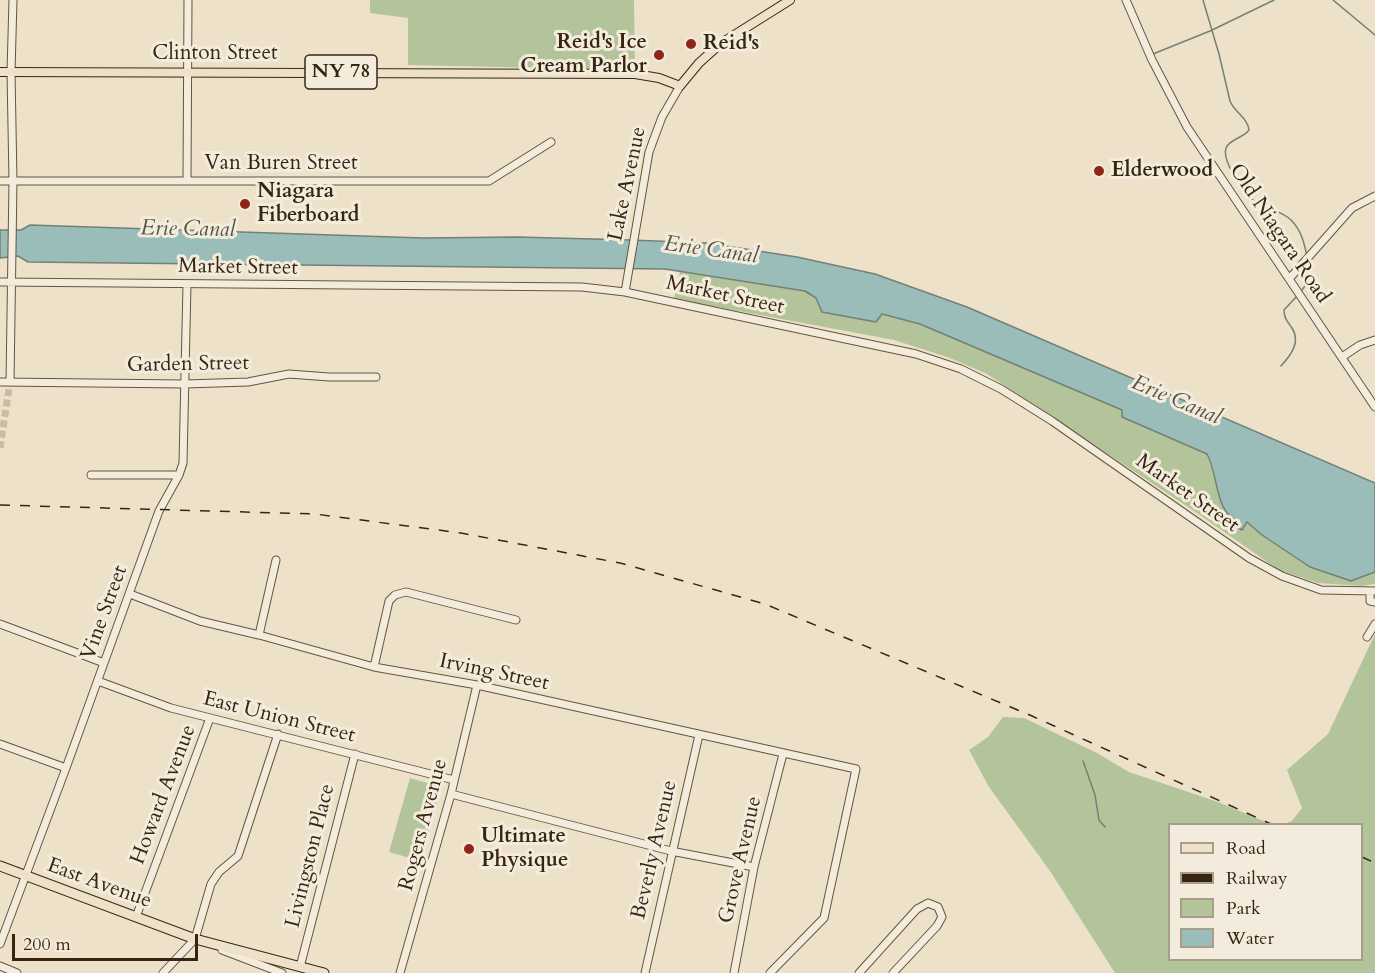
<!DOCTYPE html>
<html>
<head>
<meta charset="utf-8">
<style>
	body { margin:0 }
	#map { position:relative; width:1375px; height:973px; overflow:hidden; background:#ede2c9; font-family:Cardo,serif }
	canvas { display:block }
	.legend { position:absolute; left:1168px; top:823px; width:195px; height:138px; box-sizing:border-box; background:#f3ecdc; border:2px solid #a89c8b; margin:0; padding:8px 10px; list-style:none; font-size:18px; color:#382511 }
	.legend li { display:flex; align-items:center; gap:12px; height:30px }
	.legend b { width:30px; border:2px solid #a89c8b }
	.scale { position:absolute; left:12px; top:934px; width:186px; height:27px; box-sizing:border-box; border:3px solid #382511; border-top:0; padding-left:8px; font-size:18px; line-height:21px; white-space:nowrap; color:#382511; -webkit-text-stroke:4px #f3ecdc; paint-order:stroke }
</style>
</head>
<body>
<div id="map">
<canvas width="1375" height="973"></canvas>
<ul class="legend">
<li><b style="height:8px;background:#ede2c9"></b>Road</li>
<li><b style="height:8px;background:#382511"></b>Railway</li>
<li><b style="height:16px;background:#b3c49a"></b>Park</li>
<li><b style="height:16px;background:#9abdba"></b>Water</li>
</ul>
<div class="scale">200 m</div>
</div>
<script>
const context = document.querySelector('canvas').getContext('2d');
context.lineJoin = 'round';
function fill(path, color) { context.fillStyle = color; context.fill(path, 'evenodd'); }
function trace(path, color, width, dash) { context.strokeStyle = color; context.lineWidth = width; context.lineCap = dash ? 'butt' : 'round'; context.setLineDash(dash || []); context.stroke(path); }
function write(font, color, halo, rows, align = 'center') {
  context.font = font + ' Cardo,serif'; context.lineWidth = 6; context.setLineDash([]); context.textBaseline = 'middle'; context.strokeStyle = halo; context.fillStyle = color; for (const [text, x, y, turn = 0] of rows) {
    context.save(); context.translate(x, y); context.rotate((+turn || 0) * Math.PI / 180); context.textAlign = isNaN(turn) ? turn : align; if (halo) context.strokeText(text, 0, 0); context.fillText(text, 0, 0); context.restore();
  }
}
const green = new Path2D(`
	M370,0h264l1,70 -227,-5v-47l-38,-5z
	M680,272l125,19 11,7 6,14 54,10 6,-8 38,10 202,86v7l85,37 20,58 124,68 24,-8v12l-14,2 -43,-3 -39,-13 -85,-59 -207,-137 -37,-16 -56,-18 -220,-41z
	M1375,634v339h-260l-65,-102 -61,-84 -20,-37 19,-13 15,-20 21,1 73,35 32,19 89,30 53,22h-101v136h192v-136h-78l8,-3 10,-13 -15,-38 41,-36z
	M410,778l31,9 -21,74 -31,-9z`);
const water = new Path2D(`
	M30,225l393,13 95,-1 112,3 77,3 90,14 78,17 92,33 408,176v89l-24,9 -41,-14 -48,-32 -15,-13 -5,8 -6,-3 3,-5c-4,-3 -9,-6 -12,-9 -11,-14 -11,-43 -20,-59l-85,-37v-7l-202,-86 -38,-10 -6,8 -54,-10 -6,-14 -11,-7 -140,-22 -637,-7 -10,-6 -18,2v-28h21z`);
const stream = new Path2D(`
	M1203,0l16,54 11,47c4,11 18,17 19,29 -6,8 -16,8 -22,16 -8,12 17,47 27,55 11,8 27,9 37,19 10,10 13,22 16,36
	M1333,0l42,35
	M1153,54l57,-23 64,-31
	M1302,290l5,-7 1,-19
	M1281,366c10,-11 20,-24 11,-38 -5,-7 -8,-10 -8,-18l13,-14
	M1083,761l12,34 4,25 6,7`);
const minorTunnel = new Path2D(`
	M0,448l10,-66`);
const minor = new Path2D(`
	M1126,0l26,60 35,67 188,280
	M0,181h489l62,-39
	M187,181l1,-181
	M1289,279l63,-71 23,-12
	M0,282l582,5 43,5 291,62 45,15 40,20 51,32 197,137 33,18 39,14 54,1
	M625,292l24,-140 13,-35 18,-31
	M1342,357l18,-12 15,-5
	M0,382l185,2 63,-2 41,-8 40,3h47
	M10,382l3,-201 -2,-109 2,-72
	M91,475h88
	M1370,592v9l5,1
	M130,594l70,27 59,14 115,32 103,18 379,84 -32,149 -54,55
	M0,624l104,39
	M259,635l17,-75
	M1367,637l8,-13
	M374,667l15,-66 6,-6 11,-3 110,28
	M98,681l73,27 283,72
	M0,744l66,24
	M451,794l220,57 83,16
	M136,917l74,-199
	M0,944l66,-176 93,-257 20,-36 4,-12 4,-179
	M222,950l60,23
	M0,966l17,7
	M300,967l55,-213
	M163,973l32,-34 16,-55 8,-12 19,-16 40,-122
	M400,973l51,-179 26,-109
	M645,973l54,-238
	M734,973l20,-106 29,-113
	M859,973l58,-64 11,-6 10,4 4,10 -5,9 -44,47`);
const major = new Path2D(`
	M0,72l635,2 24,4 21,8 19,-23 21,-19 70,-44`);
const highway = new Path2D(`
	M0,866l195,73 129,34`);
const rail = new Path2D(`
	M0,505l315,9 146,19 159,30 145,41 267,112 239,108
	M1362,857l13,6`);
const markers = [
	[691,44,6,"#8f2418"],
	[659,55,6,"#8f2418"],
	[1099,171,6,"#8f2418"],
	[245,204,6,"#8f2418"],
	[469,849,6,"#8f2418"]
];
const shields = [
	[341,72,72]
];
const shieldNames = [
	["NY 78",341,72]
];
const poiNames = [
	["Reid's Ice",647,43,"right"],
	["Cream Parlor",647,67,"right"],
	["Reid's",703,44],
	["Elderwood",1111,171],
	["Niagara",257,192],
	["Fiberboard",257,216],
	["Ultimate",481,837],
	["Physique",481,861]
];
const streetNames = [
	["Clinton Street",215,54],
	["Van Buren Street",281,164],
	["Lake Avenue",628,184,-78],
	["Old Niagara Road",1279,234,56],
	["Market Street",238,268,1],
	["Market Street",725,296,12],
	["Garden Street",188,365,-1],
	["Market Street",1187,494,35],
	["Vine Street",105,613,-70],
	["Irving Street",494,673,12],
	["East Union Street",279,718,14],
	["Howard Avenue",164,795,-69],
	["Rogers Avenue",424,825,-75],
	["Beverly Avenue",655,850,-77],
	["Livingston Place",311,856,-76],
	["Grove Avenue",741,860,-77],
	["East Avenue",99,884,20]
];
const waterNames = [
	["Erie Canal",188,230,1],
	["Erie Canal",711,251,8],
	["Erie Canal",1176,401,23]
];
fill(green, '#b3c49a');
fill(water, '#9abdba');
trace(water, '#738076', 1.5);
trace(stream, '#738076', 1.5);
trace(minorTunnel, '#c9bca4', 7, [7, 3.5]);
trace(minor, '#65543f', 9);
trace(major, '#382511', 10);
trace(highway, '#382511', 11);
trace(minor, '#f3ecdc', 7);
trace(major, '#ede2c9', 8);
trace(highway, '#ede2c9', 9);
trace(rail, '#382511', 1.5, [10, 10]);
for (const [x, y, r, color] of markers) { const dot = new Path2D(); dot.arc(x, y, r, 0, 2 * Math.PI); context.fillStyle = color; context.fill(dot); trace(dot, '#f3ecdc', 2); }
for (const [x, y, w] of shields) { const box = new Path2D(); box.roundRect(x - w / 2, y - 17, w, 34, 4.5); context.fillStyle = '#f3ecdc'; context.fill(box); trace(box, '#382511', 1.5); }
write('bold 20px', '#382511', null, shieldNames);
write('bold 21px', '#382511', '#f3ecdc', poiNames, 'left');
write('21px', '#382511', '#f3ecdc', streetNames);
write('italic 22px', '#555344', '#f3ecdc', waterNames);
</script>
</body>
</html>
